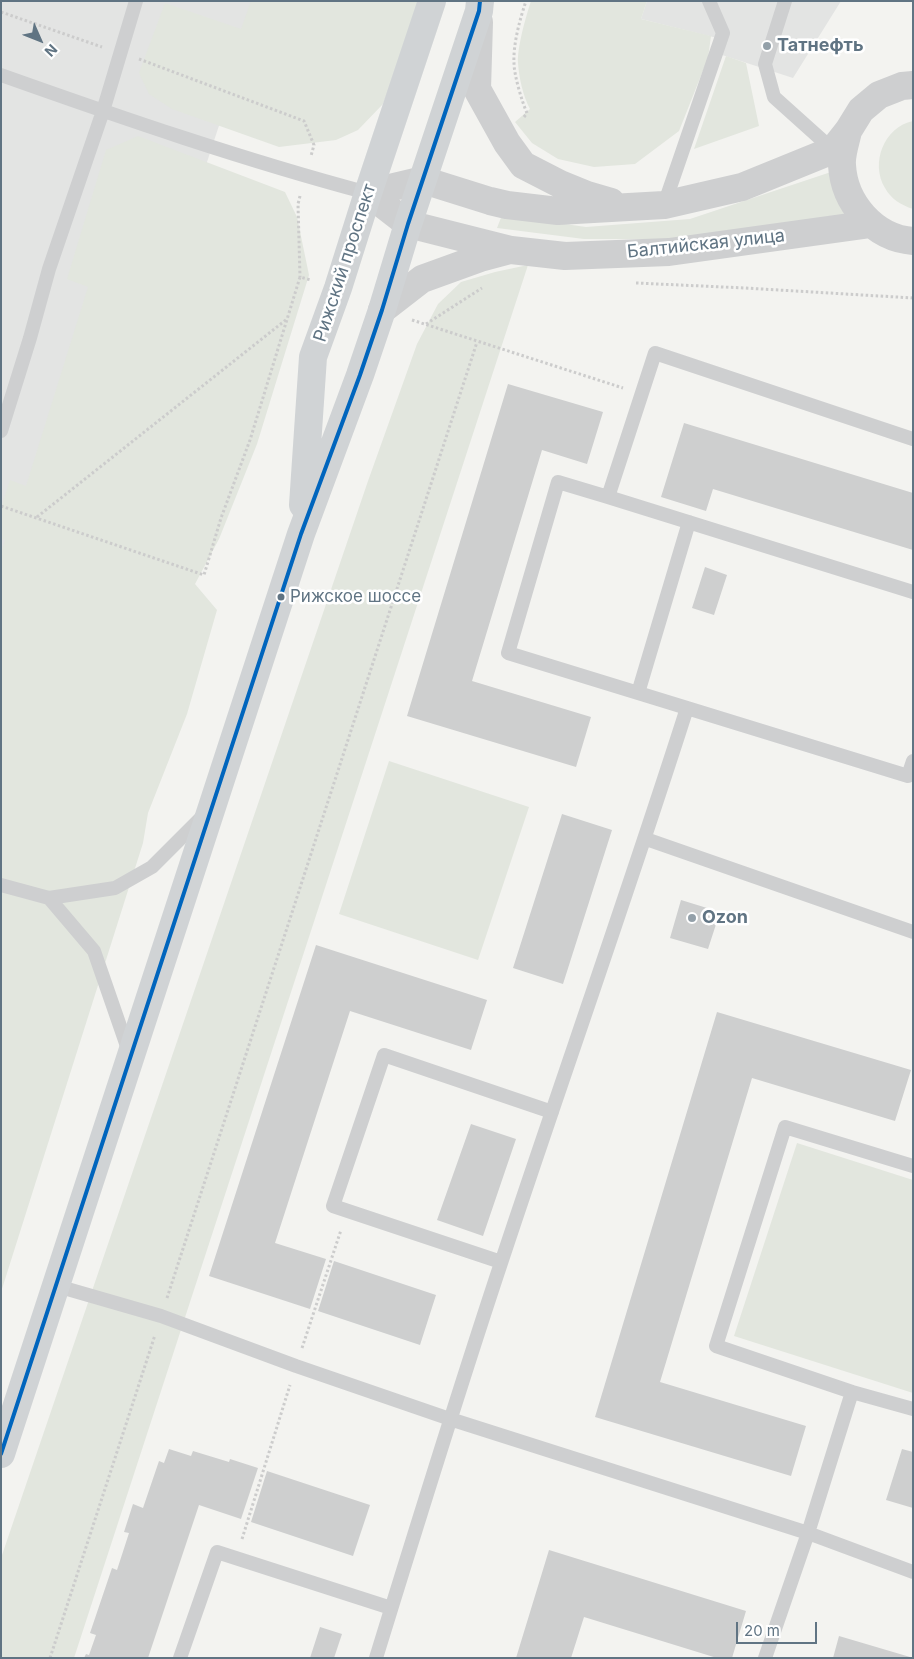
<!DOCTYPE html>
<html>
<head>
<meta charset="utf-8">
<style>
	body { margin:0 }
	#map { position:relative; width:914px; height:1659px; overflow:hidden; background:#f3f3f0; font-family:Inter,sans-serif }
	canvas { display:block }
	.frame { position:absolute; inset:0; border:2px solid #607483; pointer-events:none }
	.north { position:absolute; left:15px; top:15px; width:50px; height:50px; -webkit-text-stroke:4px #fff; paint-order:stroke; rotate:134deg; font-size:14px; font-weight:700; line-height:20px; text-align:center; color:#607483 }
	.north::after { content:''; display:block; margin:auto; width:18px; height:22px; background:#607483; clip-path:polygon(50% 0,100% 100%,50% 72%,0 100%) }
	.scale { position:absolute; left:736px; top:1622px; width:81px; height:22px; box-sizing:border-box; border:2px solid #607483; border-top:0; padding-left:6px; font-size:15px; line-height:18px; white-space:nowrap; color:#607483; -webkit-text-stroke:4px #fff; paint-order:stroke }
</style>
</head>
<body>
<div id="map">
<canvas width="914" height="1659"></canvas>
<div class="frame"></div>
<div class="north">N</div>
<div class="scale">20 m</div>
</div>
<script>
const context = document.querySelector('canvas').getContext('2d');
context.lineJoin = 'round';
function fill(path, color) { context.fillStyle = color; context.fill(path, 'evenodd'); }
function trace(path, color, width, dash) { context.strokeStyle = color; context.lineWidth = width; context.lineCap = dash ? 'butt' : 'round'; context.setLineDash(dash || []); context.stroke(path); }
function write(font, color, halo, rows, align = 'center') {
  context.font = font + ' Inter,sans-serif'; context.lineWidth = 5; context.setLineDash([]); context.textBaseline = 'middle'; context.strokeStyle = halo; context.fillStyle = color; for (const [text, x, y, turn = 0] of rows) {
    context.save(); context.translate(x, y); context.rotate((+turn || 0) * Math.PI / 180); context.textAlign = isNaN(turn) ? turn : align; if (halo) context.strokeText(text, 0, 0); context.fillText(text, 0, 0); context.restore();
  }
}
const built = new Path2D(`
	M1,1h259l-53,161 -206,603z
	M647,1h194l-48,77 -74,-24 2,-15 -80,-20z`);
const green = new Path2D(`
	M251,1h171l-39,103 -25,26 -22,10 -57,7 -107,-38 -23,-15 -10,-21 26,-70 76,26z
	M531,1h116l-6,18 70,17 -3,22 -29,73 -44,33 -41,3 -36,-8 -26,-16 -17,-21 15,-13c-7,-13 -11,-31 -12,-46 -1,-15 8,-47 13,-62z
	M726,56l20,7 13,63 -65,23z
	M913,121v88c-12,-4 -22,-10 -28,-21 -15,-25 -1,-61 28,-67z
	M138,136l147,56 12,25 12,58 -52,169 -38,95 -24,45 22,26 -30,104 -39,99 -5,30 -142,449v-739l4,-13 -4,-1v-31l9,-28 16,6 62,-199 -21,-8 39,-129z
	M831,172l14,45 -150,22h-111l-87,-11 5,-13 84,12 104,-8z
	M528,265l-454,1393h-73v-100l367,-1077 49,-137 21,-40 23,-22 34,-10z
	M389,761l140,46 -51,153 -139,-46z
	M797,1143l116,37v213l-179,-57z`);
const building = new Path2D(`
	M508,384l95,28 -16,52 -45,-14 -70,231 119,36 -15,50 -169,-51z
	M684,423l229,70v57l-200,-61 -7,22 -45,-14z
	M705,567l22,8 -13,40 -22,-7z
	M562,814l50,16 -49,154 -50,-16z
	M681,900l39,12 -12,37 -38,-11z
	M316,945l171,55 -16,50 -121,-39 -75,232 51,16 -16,50 -101,-33z
	M717,1012l194,58 -16,51 -143,-43 -92,304 146,44 -15,50 -196,-59z
	M471,1124l45,15 -33,97 -46,-16z
	M334,1261l102,34 -16,50 -102,-34z
	M169,1449l22,7 2,-5 36,11 1,-3 28,9 -17,51 -42,-14 -51,153h-64l2,-4 3,1 7,-20 -6,-2 22,-65 5,2 12,-37 -5,-1 9,-28 10,4 16,-47 5,2z
	M902,1449l11,3v56l-27,-8z
	M267,1471l103,34 -17,51 -102,-34z
	M549,1550l197,61 -14,47h-15l-133,-41 -13,41h-55z
	M320,1627l22,7 -8,24h-24z
	M839,1636l71,21v1h-77z`);
const path = new Path2D(`
	M1,12l101,35
	M139,59l165,62 10,24 -3,11
	M524,117l3,-4c-5,-11 -13,-38 -13,-50 -1,-19 6,-44 12,-62
	M300,196l-2,8 2,73
	M636,283l109,5 168,10
	M412,320l211,68
	M426,324l56,-36
	M1,506l203,69 17,-57 29,-78 50,-163 11,3
	M37,517l250,-198
	M167,1298l310,-956
	M302,1348l39,-118
	M242,1539l48,-154
	M50,1658l105,-323`);
const lane = new Path2D(`
	M785,1l-20,63 9,33 59,53
	M1,75c121,43 243,85 367,118
	M664,205l59,-172 -14,-32
	M1,431l29,-93 19,-69 54,-158 33,-110
	M608,497l305,95
	M638,693l51,-171
	M687,708l221,68 5,-15
	M646,839l267,93
	M1,885l48,13 66,-10 37,-21 51,-51
	M49,898l45,53 35,101
	M501,1262l-168,-56 51,-151 168,57
	M57,1286l104,30 135,50 154,53 358,114 -43,125
	M852,1392l-136,-46 69,-219 128,39
	M913,1409l-61,-17 -44,141 105,39
	M180,1658l37,-106 174,56
	M376,1658c41,-133 82,-266 126,-398 61,-184 126,-367 185,-552l-179,-55 50,-171 50,15 47,-144 258,86`);
const street = new Path2D(`
	M479,22l-2,67 30,54 16,22 37,19 27,11 24,7
	M848,131c-2,10 -7,24 -6,34 2,38 32,73 71,76
	M368,193l55,-13 67,21 17,4 51,6 106,-6 78,-18 91,-37 15,-19 13,-21 18,-15 23,-9 11,-1
	M368,193l40,31 103,26 54,6 104,-4 202,-28
	M382,310l40,-31 58,-21 30,-8`);
const highway = new Path2D(`
	M303,505l10,-148 25,-69 30,-95 64,-192
	M1,1454l300,-920 59,-159 22,-65 26,-86 71,-213 1,-10`);
const bus1 = new Path2D(`
	M1,1454l300,-920 59,-159 22,-65 26,-86 71,-213 1,-10`);
const markers = [
	[767,46,5,"#93a0a9"],
	[281,597,4.5,"#607483"],
	[692,918,5,"#93a0a9"]
];
const busNames = [
	["Рижское шоссе",290,597]
];
const poiNames = [
	["Татнефть",777,46],
	["Ozon",702,918]
];
const streetNames = [
	["Балтийская улица",706,244,-6],
	["Рижский проспект",345,263,-72]
];
fill(built, '#e3e4e3');
fill(green, '#e2e6de');
fill(building, '#cecfcf');
trace(path, '#ccc', 3, [2.5, 2.5]);
trace(lane, '#cecfd0', 14);
trace(street, '#cecfd0', 28);
trace(highway, '#d0d3d5', 28);
trace(bus1, '#0065bd', 4);
for (const [x, y, r, color] of markers) { const dot = new Path2D(); dot.arc(x, y, r, 0, 2 * Math.PI); context.fillStyle = color; context.fill(dot); trace(dot, '#fff', 2); }
write('17px', '#607483', '#fff', busNames, 'left');
write('bold 18px', '#607483', '#fff', poiNames, 'left');
write('18px', '#607483', '#fff', streetNames);
</script>
</body>
</html>
